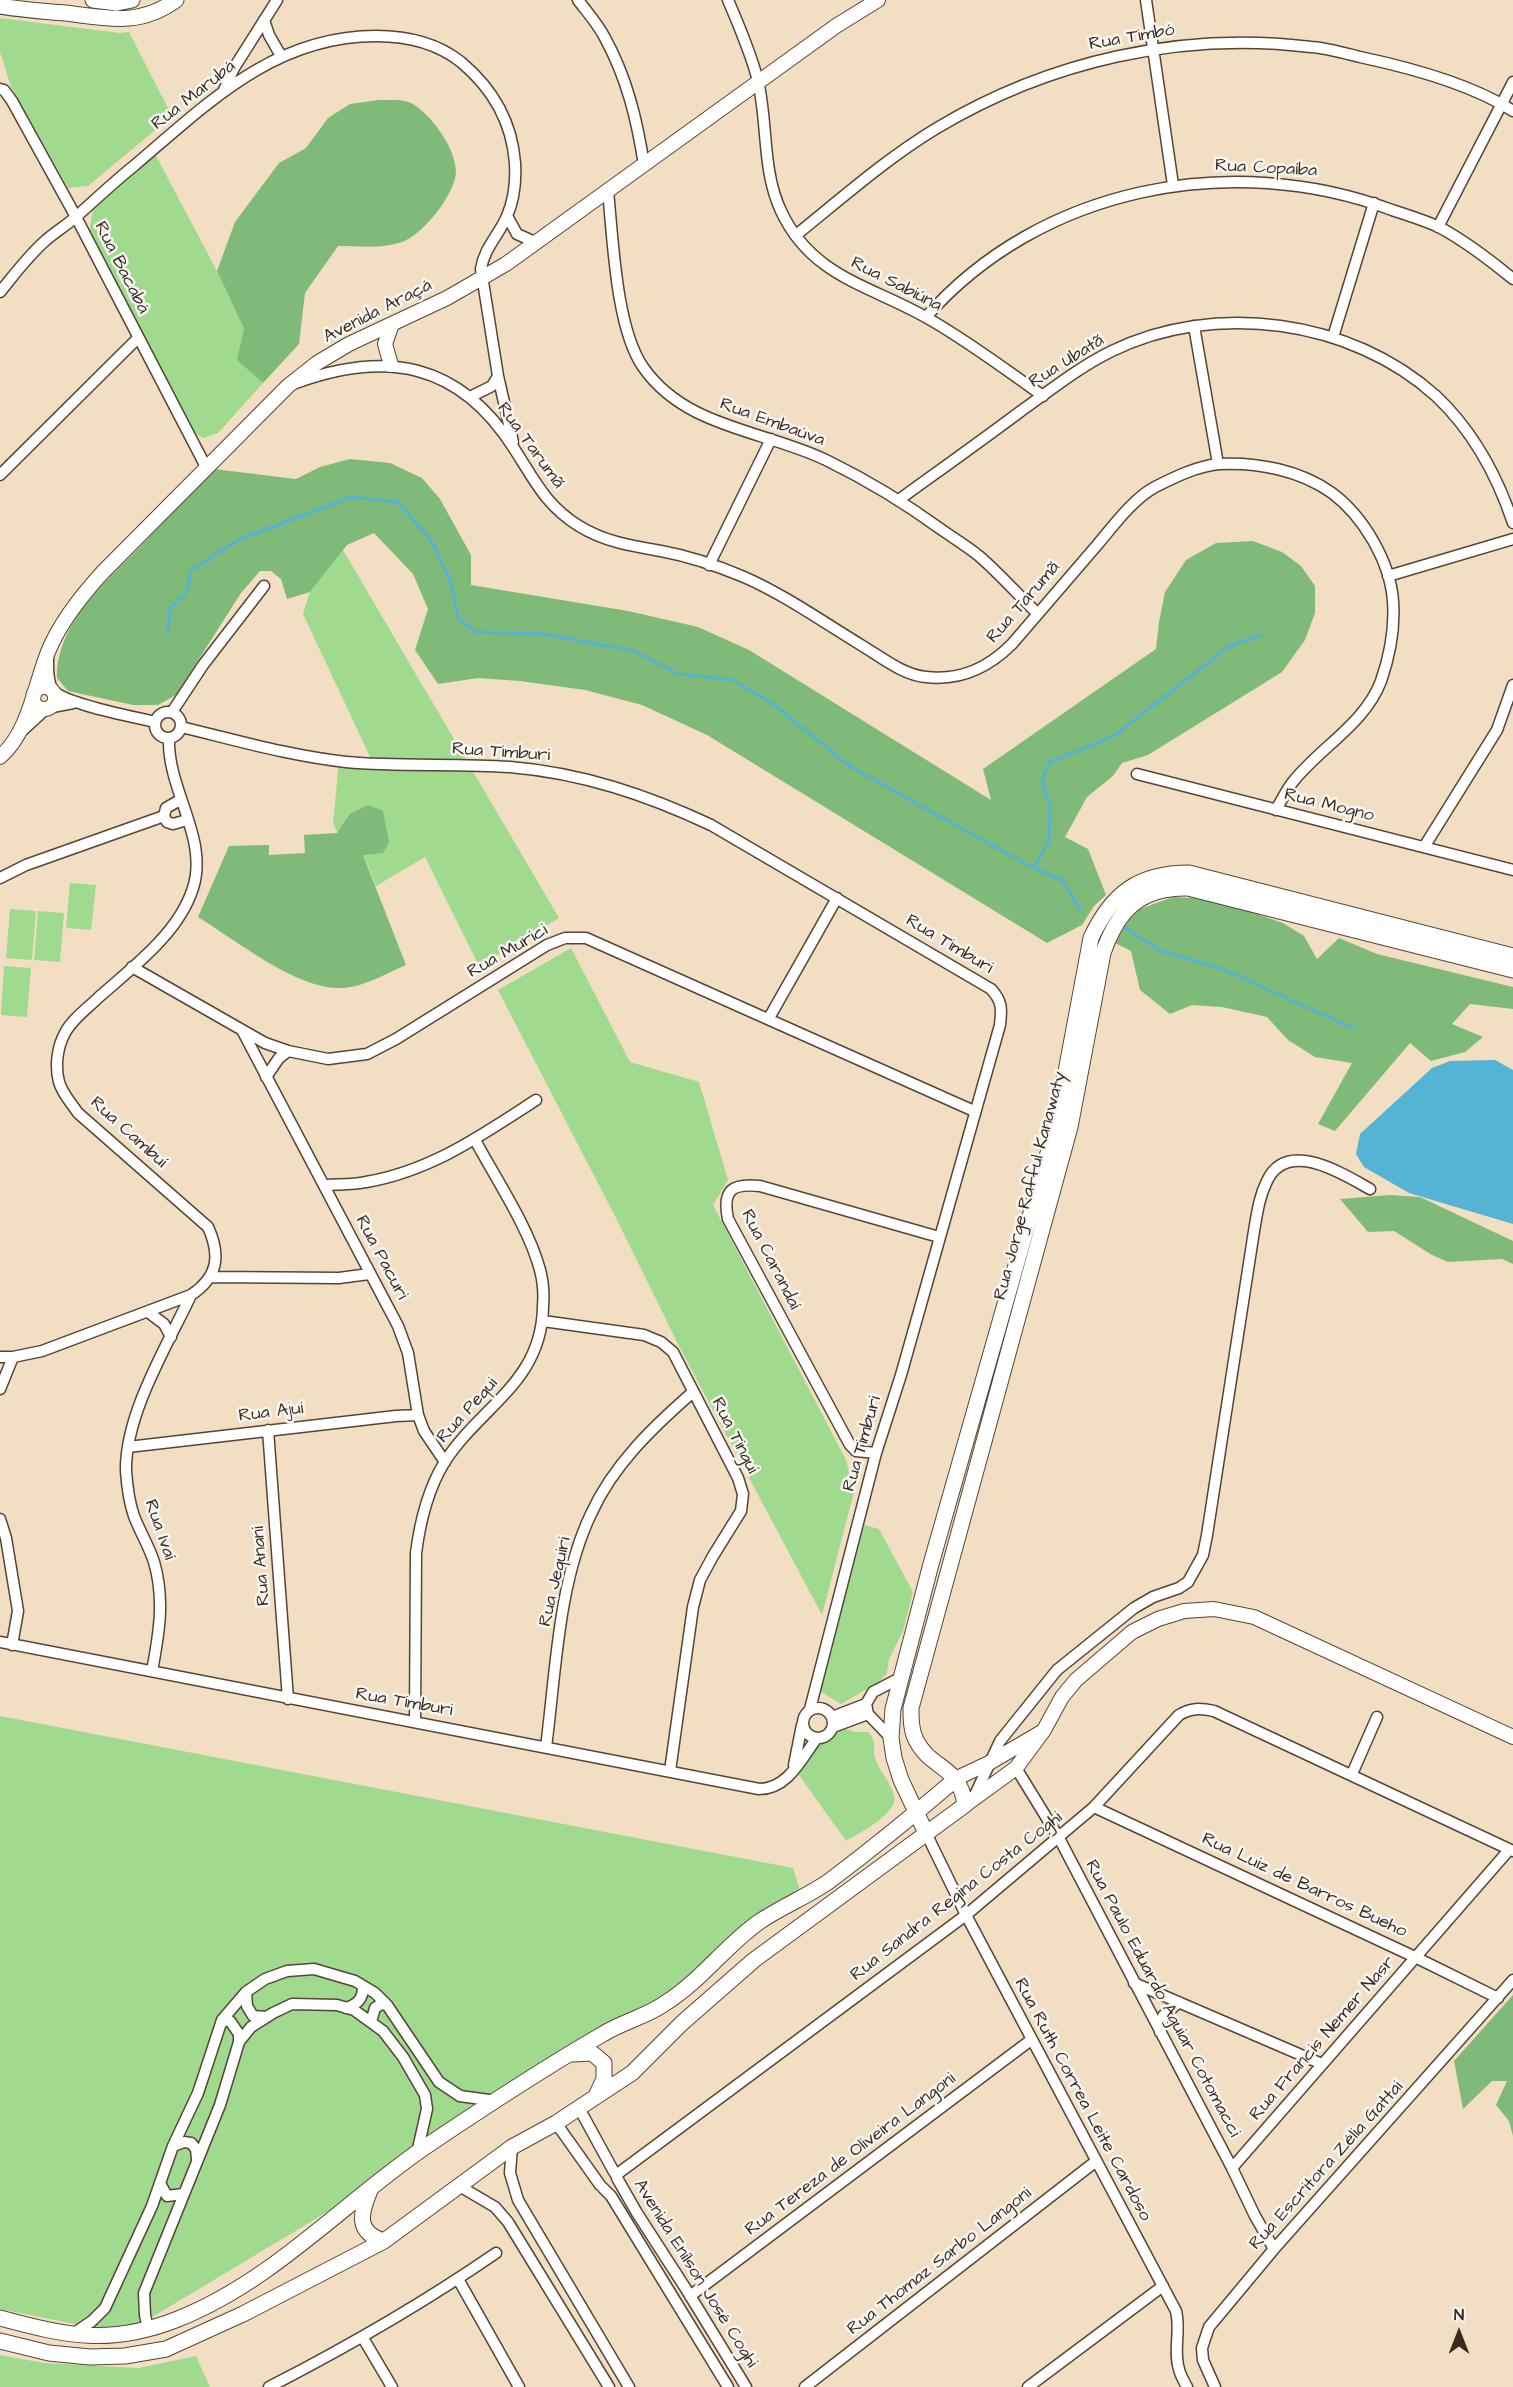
<!DOCTYPE html>
<html>
<head>
<meta charset="utf-8">
<style>
	body { margin:0 }
	#map { position:relative; width:1513px; height:2387px; overflow:hidden; background:#f2dec2; font-family:"Architects Daughter",sans-serif }
	canvas { display:block }
	.north { position:absolute; left:1429px; top:2303px; width:60px; height:60px; -webkit-text-stroke:4px #f6f6f2; paint-order:stroke; rotate:0deg; font-size:16px; font-weight:700; line-height:24px; text-align:center; color:#3b2a1e }
	.north::after { content:''; display:block; margin:auto; width:21px; height:27px; background:#3b2a1e; clip-path:polygon(50% 0,100% 100%,50% 72%,0 100%) }
</style>
</head>
<body>
<div id="map">
<canvas width="1513" height="2387"></canvas>
<div class="north">N</div>
</div>
<script>
const context = document.querySelector('canvas').getContext('2d');
context.lineJoin = 'round';
function fill(path, color) { context.fillStyle = color; context.fill(path, 'evenodd'); }
function trace(path, color, width, dash) { context.strokeStyle = color; context.lineWidth = width; context.lineCap = dash ? 'butt' : 'round'; context.setLineDash(dash || []); context.stroke(path); }
function write(font, color, halo, rows, align = 'center') {
  context.font = font + ' "Architects Daughter",sans-serif'; context.lineWidth = 5; context.setLineDash([]); context.textBaseline = 'middle'; context.strokeStyle = halo; context.fillStyle = color; for (const [text, x, y, turn = 0] of rows) {
    context.save(); context.translate(x, y); context.rotate((+turn || 0) * Math.PI / 180); context.textAlign = isNaN(turn) ? turn : align; if (halo) context.strokeText(text, 0, 0); context.fillText(text, 0, 0); context.restore();
  }
}
const green = new Path2D(`
	M0,18l120,15 9,-1 43,84 -84,70 -20,2 -57,-101 -11,-35z
	M155,154l62,117 27,58 -6,31 25,23 -45,50 -15,5 -11,-7 -103,-197 4,-26z
	M343,550l216,368 -80,48 -54,-109 -49,29 -13,-32 5,-49 -20,9 -10,19 -5,-9 6,-63 34,2 -70,-149 7,-22z
	M70,883l26,2 -5,45 -25,-2z
	M10,909l26,2 -4,49 -26,-2z
	M38,911l26,2 -4,49 -26,-2z
	M571,948l59,114 69,20 29,98 -15,25 133,255 8,32 -32,123 -142,-267 -63,-128 -119,-230z
	M4,966l27,2 -4,49 -26,-2z
	M864,1525l15,4 34,63 -10,39 -14,28 -2,14 -8,9 -38,22 -23,-14z
	M0,1716l793,152 9,29 -154,117 -276,171 -248,149 -124,-25z
	M842,1727l12,5h15c9,14 3,14 6,26 4,13 16,24 19,38 5,17 -35,37 -48,45l-52,-73 23,-25z
	M0,2355l44,8 95,5 57,-12 14,31h-210z`);
const forest = new Path2D(`
	M379,100c10,0 24,-1 32,3 20,11 44,44 45,68 0,22 -33,64 -54,71 -21,7 -43,4 -64,4l-33,47 -6,51 -36,39 -26,-23 7,-31 -27,-58 18,-49 44,-59 27,-15 22,-30 22,-14z
	M350,459l40,4 32,15 18,21 31,56v30l157,26 70,16 51,23 242,150 -8,-31 173,-120 3,-27 6,-30 21,-32 30,-17 37,-2 29,11 19,14 14,20v27l-10,27 -23,32 -134,83 -26,8 -9,13 -26,21 -22,40 23,12 18,46 -12,11 -12,19 -35,18 -340,-208 -65,-30 -57,-15 -65,-9 -42,-3 -40,6 -23,-34 13,-41 -15,-35 -39,-41 -27,12 -37,47 -23,7 -6,-20 -10,-8h-11l-19,22 -65,102 -18,10h-25l-65,-14 -11,-13c0,-56 48,-95 84,-132 24,-26 49,-51 73,-77l82,10 24,-12z
	M368,805l15,6 6,31 -6,11 -20,2 43,110c-21,9 -45,24 -69,23 -43,-1 -103,-49 -139,-71l31,-71 40,-1v10l36,-2 -1,-18 33,-2 12,-19z
	M1173,897l40,2 70,24 21,13 13,23 22,-21 38,16 136,33v22l-43,-5 -18,20 31,13 -18,15 -34,9 -21,-18 -75,88 -17,-7 34,-61 -37,-6 -27,-17 -21,-23 -45,-10 -30,-2 -22,9 -30,-24 -9,-39 -18,-9 24,-32z
	M1390,1195l30,2 93,44v23l-11,-5 -54,3 -16,-7 -38,-24 -26,1 -28,-33z
	M1513,1995v141l-4,-15 -13,-16 11,-24h-15l-29,28 -9,-48z`);
const water = new Path2D(`
	M1495,1060l18,10v154l-104,-31 -45,-26 -8,-13 4,-20 72,-66 18,-7z`);
const stream = new Path2D(`
	M168,634l2,-26 16,-15 5,-22 47,-31 113,-43 47,5 33,38 20,42 7,36 18,14 68,2 90,17 44,23 55,6 40,24 78,63 182,101 29,12 19,31
	M1033,868l16,-26 1,-35 -8,-28 8,-17 64,-26 114,-89 32,-12
	M1124,927l37,24 59,17 135,61`);
const minor = new Path2D(`
	M578,0c9,12 20,24 27,38 22,40 32,82 39,127
	M728,0c11,26 23,53 30,81 10,43 4,90 23,130 31,67 92,75 148,108 40,23 76,50 114,77
	M1146,0l27,185
	M264,20l5,15 12,21
	M0,89l4,1 8,11 64,116 130,250
	M224,90l10,-22 43,-68
	M608,191c5,49 8,137 35,176 42,61 121,63 183,93 41,20 79,43 116,70 13,9 26,17 37,26 21,18 39,39 59,58
	M507,216l10,18 20,9
	M1438,227l75,-145
	M796,235c46,-37 91,-77 141,-107 112,-67 244,-97 374,-81 16,1 33,6 49,10 47,10 113,28 153,54
	M0,292c14,-17 28,-36 45,-51 10,-9 22,-16 32,-25 19,-17 38,-35 58,-51 73,-62 139,-129 241,-129 31,0 61,7 85,26 31,26 51,60 54,101 1,17 -1,37 -8,53 -8,19 -23,32 -26,53l17,107 15,66
	M926,317c114,-130 306,-167 466,-107 15,5 32,10 47,17 26,14 51,33 74,52
	M1194,326l24,138
	M1333,337l41,-134
	M296,383c91,-33 163,-20 217,64 21,32 32,58 66,79 26,16 53,20 82,25 27,5 57,15 83,26 41,18 79,45 117,68 20,12 42,30 65,32 35,4 62,-9 86,-33 28,-33 57,-66 86,-100 16,-19 35,-45 57,-57 20,-10 42,-21 64,-23 38,-2 81,6 113,29 31,23 58,68 61,108 2,27 -3,54 -12,80 -16,43 -62,67 -89,102 -6,8 -11,18 -16,27
	M470,397l22,-11 6,-10
	M0,475l138,-137
	M900,499c40,-29 81,-58 121,-88 30,-21 58,-44 91,-60 102,-50 239,-32 324,45 37,35 61,79 77,127
	M709,565l62,-126
	M1388,576l125,-37
	M48,658c0,9 -1,24 5,32 11,14 82,27 102,32
	M155 725a13 13 0 1 1 26 0a13 13 0 1 1-26 0Z
	M172,712l31,-47 61,-79
	M181,727c55,13 109,29 165,35 55,5 110,1 164,5 72,6 137,28 201,58l280,164c11,12 11,19 9,36l-99,350 -25,78 -66,256
	M23,730l24,-22 26,-5
	M1137,774l376,96
	M180,800l-14,8 -2,8 3,6 6,2 14,-4
	M1424,847l73,-117 16,-45
	M0,878l26,-13 138,-49
	M132,967l133,76 23,8 40,8 39,-5 29,-15 151,-94 18,-7h21l388,173
	M769,1018l68,-120
	M243,1032l155,294 10,27 10,62 6,16 21,31
	M266,1077l13,-19 9,-7
	M325,1185c13,-1 28,0 41,-3 65,-11 116,-47 170,-82
	M211,1277l128,1 30,-4
	M148,1312l16,12 7,13
	M543,1321l101,14 17,7 12,10 65,126 5,16 -2,17 -28,45 -13,24 -7,27 -23,164
	M0,1357h13l29,-6 149,-56c27,-18 30,-39 17,-68l-130,-114c-7,-10 -16,-20 -19,-31 -4,-15 -2,-35 6,-49 7,-14 23,-25 34,-36 34,-30 80,-64 94,-109 16,-50 -26,-98 -24,-150
	M0,1389l13,-32
	M268,1430l20,269
	M128,1447l268,-31 22,-1
	M876,1453l-20,-2 -6,-6 -122,-226c-6,-29 4,-36 32,-33l179,51
	M0,1519l6,19 12,73 -6,34
	M0,1642l759,147c29,0 42,-30 58,-51
	M152,1671c7,-37 13,-72 2,-109 -5,-16 -14,-30 -20,-46 -5,-14 -7,-31 -8,-45 -1,-57 41,-125 65,-176
	M803 1723a15 15 0 1 1 30 0a15 15 0 1 1-30 0Z
	M832,1717l34,-13
	M415,1722l1,-169c4,-31 11,-62 28,-90 36,-57 98,-80 99,-157 1,-12 0,-25 -3,-36 -11,-42 -44,-91 -65,-130
	M833,1727l35,-13
	M891,1738l-23,-24 -2,-10 7,-12 27,-14
	M546,1747c10,-76 12,-164 45,-233 22,-49 62,-87 102,-122
	M794,1765l8,-40
	M1016,1768l43,70 173,330 23,48 19,33
	M1352,1774l25,-57
	M974,1797l26,-56 57,-71 77,-62 19,-11 26,-9 9,-6 15,-27 4,-20 47,-304c3,-17 5,-34 13,-50 20,-43 76,-7 103,8
	M1094,1807l323,151 81,40
	M926,1833l40,82 210,396c5,20 -3,40 3,58 1,6 5,12 8,18
	M1134,1983l188,81
	M246,1992l1,14 6,10 14,1
	M346,2008c12,-4 17,-9 17,-22
	M222,2020l8,1 9,13v8
	M371,2022l4,-14 6,-4 6,1
	M1160,2032l3,-16 16,-14
	M579,2108l35,64
	M556,2123l44,62
	M173,2146l11,-4 7,1 5,6 1,10
	M512,2147l-2,26 8,27 111,187
	M1232,2168l277,-318
	M616,2175l350,-260 128,-108 85,-92c12,-7 21,-7 35,-4l299,140
	M617,2178l20,35 49,76 60,98
	M160,2183l7,13 16,-2
	M461,2187l34,20 13,15 101,165
	M603,2188l8,8 117,191
	M458,2279l61,108
	M690,2296l341,-256
	M148,2329l-3,-14 -1,-22 76,-188 19,-63 12,-15 22,-14 19,-9 45,1 17,5 29,21 20,26 22,38 2,14 -10,44
	M73,2334l19,-13 13,-13 47,-102 21,-60 25,-53 24,-73 24,-28 19,-13 22,-8 27,-2 41,12 20,12 12,12 52,77 21,14 36,5
	M363,2338l29,49
	M269,2387c80,-41 153,-83 227,-134
	M805,2387l290,-225
	M1028,2387l135,-101
	M1215,2387l-12,-27 -1,-12 7,-21 65,-78 239,-269`);
const tertiary = new Path2D(`
	M391,365l-6,-21 7,-20
	M33 698a11 11 0 1 1 22 0a11 11 0 1 1-22 0Z
	M0,757c29,-25 34,-70 48,-105 12,-30 33,-56 55,-80l185,-186 29,-23 32,-19 98,-46 59,-34 330,-238 42,-26
	M957,1778l32,-15 51,-30
	M965,1805l51,-37 28,-38 18,-33 14,-17 56,-48 26,-13 26,-8 30,-2 40,8 259,120`);
const secondary = new Path2D(`
	M93,0l24,3 15,-3
	M0,6c22,4 43,5 65,7 42,5 74,14 111,-13
	M926,1833l-25,-53 -7,-22 -3,-20 2,-29 38,-145 125,-439 35,-187c21,-45 48,-65 98,-65l324,83
	M572,2054l20,-1 12,10v16l-8,17
	M371,2188c-10,23 -17,44 13,53
	M0,2318c67,18 110,28 178,1 95,-38 164,-115 247,-172 58,-39 117,-78 178,-113 19,-12 42,-17 61,-30 36,-22 61,-58 95,-82 22,-15 47,-25 69,-40 44,-33 87,-68 129,-104
	M0,2341l49,12 41,4 35,-1 41,-7 77,-35 141,-73 128,-94 44,-24 76,-50 50,-50 72,-63 211,-155c-5,-40 -34,-35 -49,-65 -5,-10 -5,-21 -5,-32l159,-581 33,-174c15,-43 37,-66 85,-65l325,82`);
const streetNames = [
	["Rua Timbó",1132,38,-10],
	["Rua Marubá",194,96,-38],
	["Rua Copaíba",1266,169,3],
	["Rua Bacabá",121,268,63],
	["Rua Sabiúna",896,285,27],
	["Avenida Araçá",378,312,-27],
	["Rua Ubatã",1067,362,-32],
	["Rua Embaúva",772,423,20],
	["Rua Tarumã",530,446,54],
	["Rua Tarumã",1024,603,-49],
	["Rua Timburi",501,753,4],
	["Rua Mogno",1329,806,14],
	["Rua Timburi",949,945,31],
	["Rua Murici",508,952,-30],
	["Rua Cambuí",128,1133,42],
	["Rua Jorge Rafful Kanawaty",1031,1186,-75],
	["Rua Pacuri",381,1258,62],
	["Rua Carandaí",770,1260,63],
	["Rua Pequi",468,1411,-48],
	["Rua Ajuí",271,1413,-7],
	["Rua Tingui",734,1436,63],
	["Rua Timburi",863,1444,-74],
	["Rua Ivaí",159,1530,71],
	["Rua Anani",262,1566,-94],
	["Rua Jequiri",556,1582,-77],
	["Rua Timburi",404,1703,10],
	["Rua Luiz de Barros Bueho",1304,1886,25],
	["Rua Sandra Regina Costa Coghi",957,1897,-38],
	["Rua Paulo Eduardo Aguiar Cotomacci",1162,1999,62],
	["Rua Francis Nemer Nasr",1323,2039,-49],
	["Rua Ruth Correa Leite Cardoso",1082,2100,62],
	["Rua Tereza de Oliveira Langoni",851,2155,-37],
	["Rua Escritora Zélia Gattai",1327,2166,-48],
	["Rua Thomaz Sarbo Langoni",940,2262,-38],
	["Avenida Enílson José Coghi",695,2274,58]
];
fill(green, '#a0da8e');
fill(forest, '#80ba79');
fill(water, '#55b3d3');
trace(stream, '#55b3d3', 3);
trace(minor, '#564537', 13);
trace(tertiary, '#564537', 16);
trace(secondary, '#564537', 17);
trace(minor, '#fff', 10);
trace(tertiary, '#fff', 14);
trace(secondary, '#fff', 15);
write('18px', '#3b2a1e', '#f6f6f2', streetNames);
</script>
</body>
</html>
